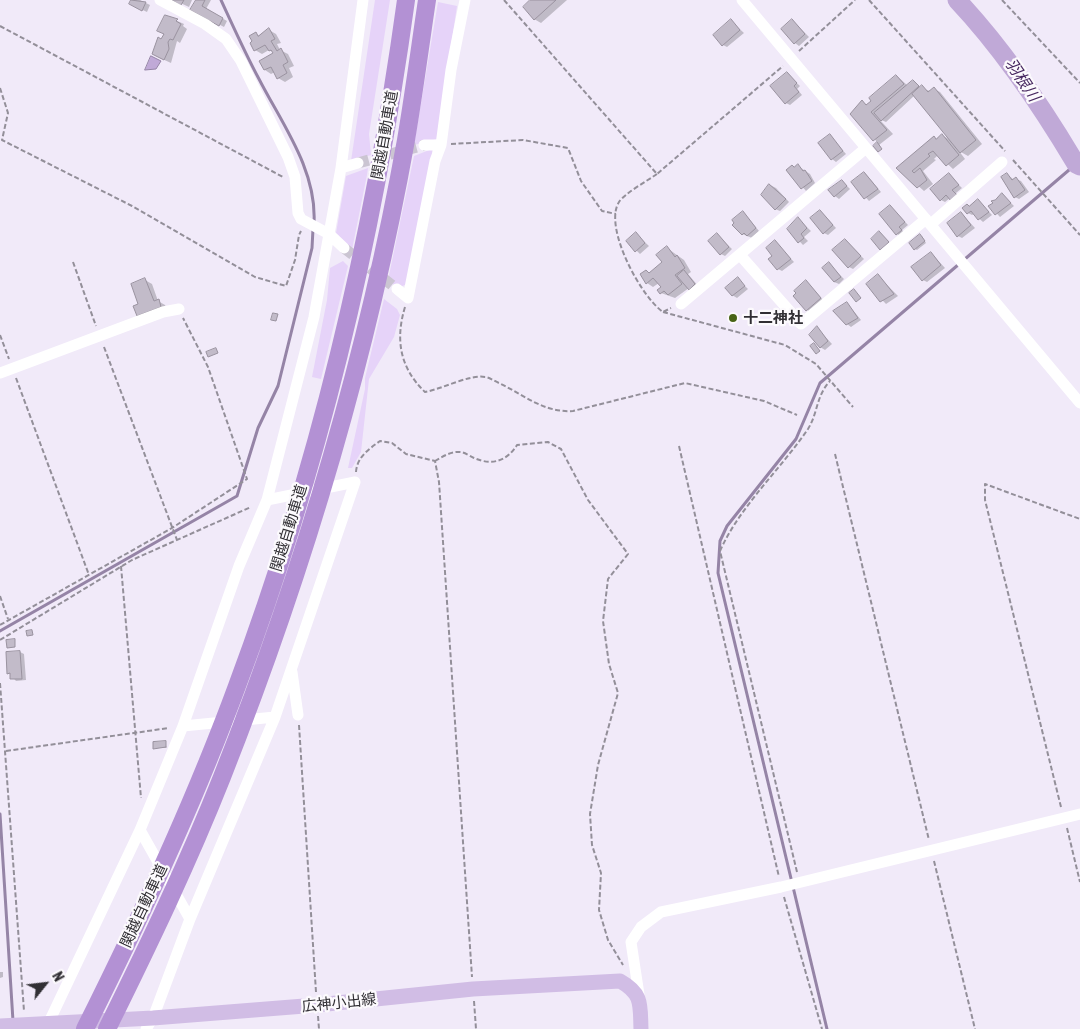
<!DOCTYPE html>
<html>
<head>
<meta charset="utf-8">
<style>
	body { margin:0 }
	#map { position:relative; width:1080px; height:1029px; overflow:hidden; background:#f1eaf9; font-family:"Asap Condensed",sans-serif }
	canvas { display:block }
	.north { position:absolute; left:20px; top:959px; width:50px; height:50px; -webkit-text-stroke:4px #fcfafd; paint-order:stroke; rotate:61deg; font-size:14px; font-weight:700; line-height:20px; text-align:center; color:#312f34 }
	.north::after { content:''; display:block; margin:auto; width:18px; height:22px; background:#312f34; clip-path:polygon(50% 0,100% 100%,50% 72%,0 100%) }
</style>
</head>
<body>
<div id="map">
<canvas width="1080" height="1029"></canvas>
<div class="north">N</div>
</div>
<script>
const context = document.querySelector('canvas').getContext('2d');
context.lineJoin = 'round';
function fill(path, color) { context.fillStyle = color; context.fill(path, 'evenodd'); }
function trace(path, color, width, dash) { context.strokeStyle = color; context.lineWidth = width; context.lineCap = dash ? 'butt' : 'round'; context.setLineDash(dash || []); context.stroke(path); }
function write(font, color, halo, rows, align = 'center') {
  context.font = font + ' "Asap Condensed","Noto Sans JP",sans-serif'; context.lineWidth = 4.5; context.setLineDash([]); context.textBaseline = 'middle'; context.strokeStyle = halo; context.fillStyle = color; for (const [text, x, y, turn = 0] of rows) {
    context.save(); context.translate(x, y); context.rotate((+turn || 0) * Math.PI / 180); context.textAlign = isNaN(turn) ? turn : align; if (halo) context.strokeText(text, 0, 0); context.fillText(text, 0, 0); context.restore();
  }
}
const green = new Path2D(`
	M375,0h15l-21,134 2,21 -20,6z
	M438,2l19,4 -20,133 -23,6z
	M432,149v17l-25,118 -9,4 -10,-8 26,-124z
	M368,168l-1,7 -15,75 -16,-17 10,-57z
	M343,261l5,5 -27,113 -9,-2 15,-77 3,-32z
	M384,299l13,10 3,6 -6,22 -25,42 -8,73 -9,16h-4l17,-79v-11z`);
const water = new Path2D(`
	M151,56l10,5 -5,8 -11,1z`);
const shadow = new Path2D(`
	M132,0h8l10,5 -3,7 -17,-8z
	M174,0h18l-3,7z
	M197,0h14l-5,9 21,12 -3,6 -32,-17z
	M532,0h35l-26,23 -7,-4z
	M166,16l18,8 -1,2 4,3 -7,14 -3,-2 -6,22 -11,-5z
	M731,21l13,12 -17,14 -4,-2z
	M793,21l16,16 -10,9 -4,-3z
	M269,30l7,4 5,9 -4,1 3,6 8,4 6,12 -5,2 4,9 -8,5 -7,-4 -3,-6 -4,2 -6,-4 10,-17 -6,-3 -7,4 -7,-4 1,-16 4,2z
	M787,74l13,12 -3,3 5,6 -12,10 -4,-2z
	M897,76l11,10 5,-5 8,7 9,3 4,-2 6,3 42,52 -14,12 -9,-5 6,8 -12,10 -15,-14 -4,4 2,1 -13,11 10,13 -9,7 -26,-23 36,-30 3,2 5,-5 10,6 -37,-46 -29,27 -7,-3 14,15 -14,11 2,3 -3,3 -4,-5 4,-3 -26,-29 10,-12 6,3z
	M830,136l16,18 -10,8 -4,-3z
	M798,166l12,8 5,9 -9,8 -18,-21z
	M865,173l16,19 -12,9 -16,-18z
	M1007,174l7,6 2,-1 5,2 8,11 -10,7 -4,-2z
	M949,175l13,13 -6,5 4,5h-10l-5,4 -4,-2z
	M842,181l8,8 -11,10 -4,-3z
	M770,185l6,3 13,14 -9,9 -5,-2z
	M1002,194l12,12 -14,11 -10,-11z
	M978,200l14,15 -9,7 -9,-8 -2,1 -4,-2 2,-6z
	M890,206l18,19 -6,5 3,3 -4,3 -4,-2z
	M820,211l16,17 -8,7 -4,-2z
	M743,212l16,19 -7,7 -10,-4z
	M961,213l14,15 -13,10 -4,-2z
	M798,219l13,12 -7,6 4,4 -5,4 -15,-16z
	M636,234l13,12 -9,8 -13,-13z
	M717,235l15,14 -7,7 -4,-2z
	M922,236l4,7 -9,7 -2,-1z
	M845,240l19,19 -11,10 -4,-2z
	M775,242l19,20 -12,9 -4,-2 -4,-13z
	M667,248l17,12 7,12 -3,2 11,13 -5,4 -5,-3 -14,10 -14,-5 1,-6 -3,-4 -6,4 -6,-4 -1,-12 4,2 13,-10z
	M931,253l14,15 -18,14 -4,-2z
	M829,264l15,15 -5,5 -5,-2z
	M878,276l20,20 -12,8 -18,-19z
	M738,279l10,10 -11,9 -5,-3z
	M145,280l7,4 6,17 7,4 3,6 -28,-6z
	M807,282l17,19 -13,11 -4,-2z
	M847,303l14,17 -10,7 -4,-3z
	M817,328l15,16 -7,6 -5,-3z
	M20,652l4,2 2,26 -10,1 -7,-8z
	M165,743l2,5h-12z
	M0,972h3v5l-3,1z`);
const stream = new Path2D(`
	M221,0c12,26 24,53 38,79 23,45 58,91 55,144
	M0,631l237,-135 21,-68 20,-42 34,-138 1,-19
	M0,814l13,207
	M827,1029l-109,-456 2,-32 7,-15 69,-87 24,-56 256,-219`);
const river = new Path2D(`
	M957,0c47,50 84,105 119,164l4,2`);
const building = new Path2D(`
	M131,0l15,2 -4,9 -13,-7z
	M172,0h12l-3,5z
	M196,0h9l-3,6 21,12 -4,8 -29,-16z
	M530,0h26l-22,20 -11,-13z
	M165,15l13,4 -2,2 5,3 -8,16 -3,-1 -2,3 1,7 -5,11 -12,-6 6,-17 3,2 3,-5 -7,-3z
	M731,19l9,11 -18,16 -9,-11z
	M792,19l13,15 -11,10 -13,-15z
	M269,28l6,11 -4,2 6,10 4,-3 7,14 -5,3 4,8 -10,6 -6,-12 -7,3 -5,-9 14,-8 -2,-3 -2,1 -4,-6 -11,6 -4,-8 2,-2 -3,-5 7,-4 2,4z
	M787,72l10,11 -3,3 5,6 -14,12 -15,-18z
	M896,75l8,9 -33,28 16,18 -14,11 -23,-27 12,-14 4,5 5,-4 -2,-3z
	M913,80l6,6 -38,35 -7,-8z
	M922,85l6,7 6,-5 42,53 -16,13 -48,-59z
	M830,134l13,17 -12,9 -13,-17z
	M942,134l17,21 -13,11 -13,-15 -5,3 2,2 -18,15 2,2 6,-5 7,12 -10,8 -21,-20 38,-32 2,3z
	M877,142l5,7 -4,3 -5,-6z
	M798,164l5,7 2,-1 7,11 -11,8 -15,-19 6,-5 2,2z
	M864,172l14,17 -14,10 -13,-17z
	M949,173l10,12 -7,5 5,5 -6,6 -5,-6 -6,6 -10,-12z
	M1007,173l5,7 4,-3 9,13 -11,8 -13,-21z
	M842,180l5,6 -13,11 -6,-7z
	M769,184l17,15 -11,11 -14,-15z
	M1002,193l9,10 -16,12 -7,-9 5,-3 -2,-2 4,-1z
	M978,199l11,13 -11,8 -7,-9 -4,3 -5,-6 5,-4 2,2z
	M890,205l15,17 -6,5 3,3 -6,5 -17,-21z
	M820,210l13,15 -10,9 -13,-16z
	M743,211l13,17 -9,8 -3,-3 -2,2 -10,-10 2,-2 -2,-3z
	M961,212l10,13 -14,12 -10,-14z
	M798,217l9,11 -6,6 3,4 -6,5 -11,-14z
	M879,231l10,11 -9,8 -9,-11z
	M636,232l9,11 -10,9 -9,-11z
	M717,233l12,14 -9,8 -12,-14z
	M920,234l5,7 -11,9 -5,-7z
	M845,239l16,17 -13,12 -16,-18z
	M775,240l16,19 -14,11 -9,-11 4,-3 -6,-8z
	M667,246l8,11 2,-2 8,13 -10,7 7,9 -14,11 -4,-4 -4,3 -3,-4 4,-3 -8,-9 -7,6 -6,-10 6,-4 3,3 13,-11 -6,-7z
	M931,252l10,13 -19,16 -11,-14z
	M829,262l12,15 -7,5 -12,-14z
	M684,270l11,14 -6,6 -12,-14z
	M878,274l16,20 -14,8 -14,-18z
	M738,277l7,9 -13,10 -7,-8z
	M145,278l9,23 5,-2 2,8 -24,9 -4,-10 5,-2 -7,-20z
	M806,280l15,18 -15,13 -13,-15 3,-3 -2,-2z
	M854,289l7,9 -5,4 -7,-9z
	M847,302l11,16 -12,7 -13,-14z
	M273,313l5,1 -2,7 -5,-1z
	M817,326l11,15 -8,7 -11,-13z
	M814,343l6,8 -4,3 -6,-8z
	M216,348l2,5 -10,4 -2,-5z
	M32,630l1,5 -6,1 -1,-5z
	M15,639v8l-8,1 -1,-8z
	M20,651l2,28h-12v-6l-3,1 -1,-22z
	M166,741v6l-13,2v-7z`);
const minorTunnel = new Path2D(`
	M358,163l66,-18
	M344,248l53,41`);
const path = new Path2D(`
	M504,0l153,174 126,-108
	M869,0l136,151
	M1002,0l78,83
	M0,26l283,151
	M799,51l56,-51
	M0,88l8,25 -6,27 130,66 123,71 31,9 9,-26 4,-25 2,-4
	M451,144l72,-4 45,8 13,33 21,30 14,3
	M1013,160l67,75
	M657,174c-10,7 -32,19 -38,28 -16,25 22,95 44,110l8,-4
	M73,262l23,64
	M405,307c-10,33 -5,61 20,85 17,-3 45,-18 60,-15 4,0 9,4 14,6 25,12 45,30 74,28l112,-28 79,18 33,14
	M663,312l122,33 31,19 37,43
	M0,335l9,24
	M104,347l73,193
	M16,378l73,197
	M679,446l100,431
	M835,454l94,386
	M435,461c7,-4 16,-10 25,-9 4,0 10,4 14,6 18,8 33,3 43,-13l31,-3 13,7 27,51 40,54 -20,25 -5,42 6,43 9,29 -20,72 -8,49 2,31 9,28 -2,37 9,30 15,25
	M356,472c1,-15 13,-23 24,-31l12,2 14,11 29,7 4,21 33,495
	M121,566l20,232
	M0,596l8,23
	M0,625l172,-97 75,-49 -39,-112 -25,-49
	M0,640l132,-80 119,-53
	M0,683l24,328
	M299,725l17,267
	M6,751l163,-23
	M1061,807l-76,-307v-16l95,35
	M1067,828l13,54
	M934,861l41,168
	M797,872l-77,-321c20,-45 60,-81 88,-122 10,-16 8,-33 22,-48
	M784,897l38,132
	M474,1001l2,28
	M318,1016l1,13`);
const minor = new Path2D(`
	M160,0l45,24 21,15 15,22 47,96 7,20 3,36 3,6 28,15 15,14
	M742,0l338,403
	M424,145h17
	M341,168l17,-5
	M931,224l71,-62
	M740,255l61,69 125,-105
	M397,289l11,9 27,-137 6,-16 10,-75 14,-70
	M681,304l185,-156
	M0,373l163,-61 16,-3
	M292,672l6,43
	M183,726l92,-9
	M140,830l50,89
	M640,1001l-9,-59 10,-15 20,-15 120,-25 299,-73
	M49,1022l91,-192 43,-104 56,-160 28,-66 47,-183 27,-149 22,-168
	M146,1029l7,-11 37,-99 85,-202 80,-235 -88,18`);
const major = new Path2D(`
	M0,1026l153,-8 164,-13 156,-16 147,-8c23,13 20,24 21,48`);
const highway = new Path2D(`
	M85,1029c56,-112 109,-226 152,-343 83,-222 137,-452 169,-686
	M107,1029c41,-83 81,-166 115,-252 81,-205 145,-420 184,-637 8,-47 14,-93 21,-140`);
const markers = [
	[733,318,5,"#486416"]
];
const streetNames = [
	["関越自動車道",385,135,-80],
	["関越自動車道",289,528,-73],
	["関越自動車道",144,906,-65],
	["広神小出線",339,1003,-6]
];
const poiNames = [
	["十二神社",743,318]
];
const waterNames = [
	["羽根川",1022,80,56]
];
fill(green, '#e6d3f9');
fill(water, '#c0a9d7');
trace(water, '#9584a6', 1);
fill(shadow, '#0003');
trace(stream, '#9584a6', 3);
trace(river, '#c0a9d7', 19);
fill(building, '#c2bbc9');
trace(building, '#99929f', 1);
trace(minorTunnel, '#cbc5d2', 11, [11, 5.5]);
trace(path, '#938f99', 2, [5, 2.5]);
trace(minor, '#fff', 11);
trace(major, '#d1bde5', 15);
trace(highway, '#b391d4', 18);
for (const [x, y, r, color] of markers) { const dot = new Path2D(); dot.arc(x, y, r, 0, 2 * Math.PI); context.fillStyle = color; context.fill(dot); trace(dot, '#fcfafd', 2); }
write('15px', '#312f34', '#fcfafd', streetNames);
write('bold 15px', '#312f34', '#fcfafd', poiNames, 'left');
write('italic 16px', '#472860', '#fcfafd', waterNames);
</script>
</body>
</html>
